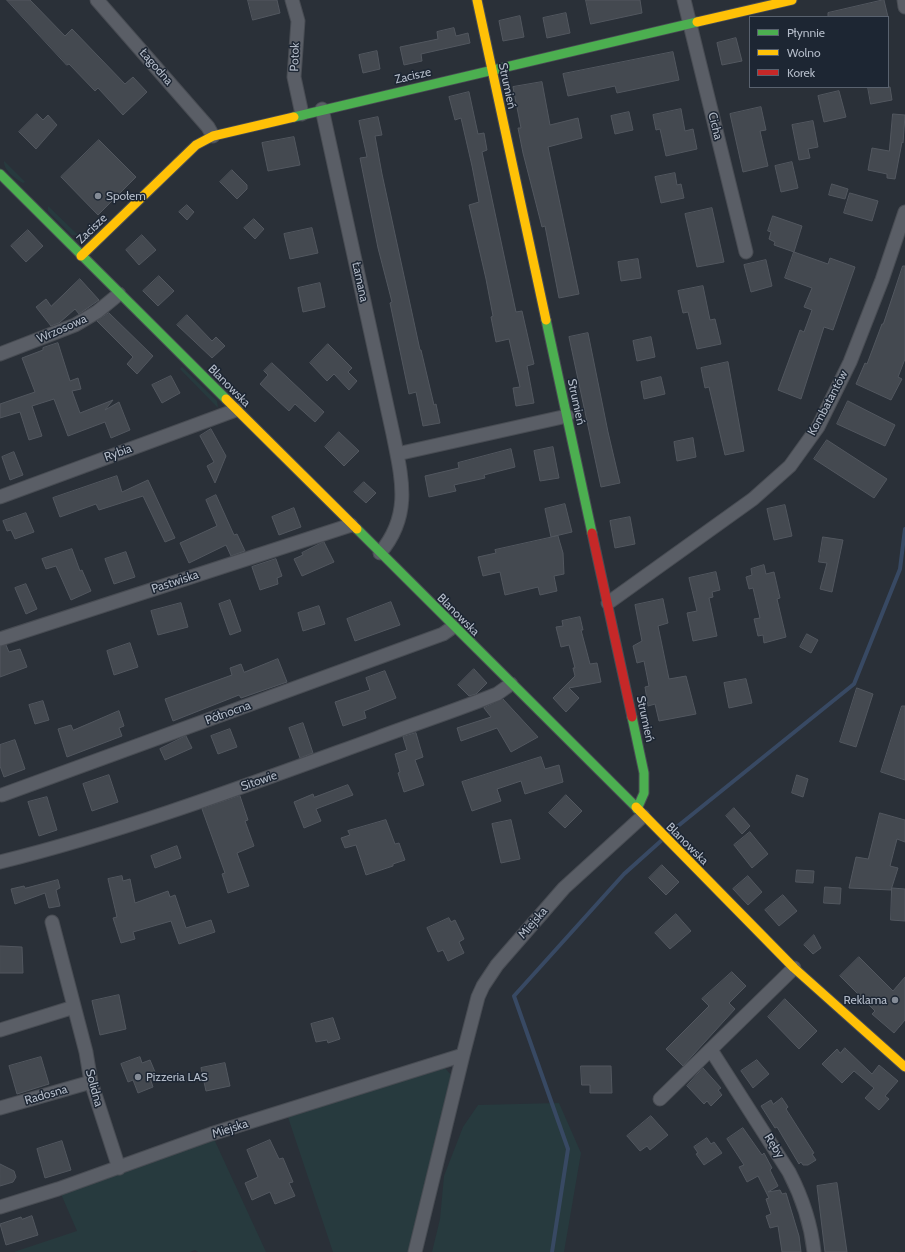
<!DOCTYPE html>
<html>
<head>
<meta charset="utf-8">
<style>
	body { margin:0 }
	#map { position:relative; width:905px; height:1252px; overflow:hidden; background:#2a3038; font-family:Cabin,sans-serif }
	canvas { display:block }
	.legend { position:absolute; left:749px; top:16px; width:140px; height:72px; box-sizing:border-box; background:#1d2633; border:1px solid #59626f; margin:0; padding:5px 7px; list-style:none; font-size:12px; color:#b4bcc9 }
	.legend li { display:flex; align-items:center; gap:8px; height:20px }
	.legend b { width:20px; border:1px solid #59626f }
</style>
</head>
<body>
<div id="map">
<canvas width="905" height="1252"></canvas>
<ul class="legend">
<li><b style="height:5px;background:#4caf50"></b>Płynnie</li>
<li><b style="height:5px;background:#ffc107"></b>Wolno</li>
<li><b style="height:5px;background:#c62828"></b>Korek</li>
</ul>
</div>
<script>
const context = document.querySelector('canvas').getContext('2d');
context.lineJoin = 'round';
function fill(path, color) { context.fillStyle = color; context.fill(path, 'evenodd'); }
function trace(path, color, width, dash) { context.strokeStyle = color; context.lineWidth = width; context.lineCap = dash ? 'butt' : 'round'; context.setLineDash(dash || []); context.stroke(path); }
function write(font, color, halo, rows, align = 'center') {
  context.font = font + ' Cabin,sans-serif'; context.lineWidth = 3; context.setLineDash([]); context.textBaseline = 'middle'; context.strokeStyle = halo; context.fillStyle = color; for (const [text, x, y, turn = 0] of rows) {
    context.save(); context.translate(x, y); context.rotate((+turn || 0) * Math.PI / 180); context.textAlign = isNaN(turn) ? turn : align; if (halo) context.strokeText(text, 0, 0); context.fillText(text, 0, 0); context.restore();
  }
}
const green = new Path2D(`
	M4,161l21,21 -2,1c-7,-4 -20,-13 -19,-22z
	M48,206l30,29h-6l-24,-24z
	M182,367l35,34 1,7 -38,-39z
	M445,1068l6,7 -43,177h-75l-45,-135 113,-37z
	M559,1103l22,50 -17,99h-132l8,-33 4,-43 19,-49 15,-22z
	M214,1139l52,113h-68l-3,-2 -5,2h-176l63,-21 -16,-37z`);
const stream = new Path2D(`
	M668,834l186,-150 46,-115 5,-40
	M552,1252l16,-103 -54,-153 110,-122 38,-34`);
const building = new Path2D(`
	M7,0h23l35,36 7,-7 53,55 8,-7 14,15 -24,23 -25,-27 -3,3 -26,-27 -2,1z
	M248,0h29l3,13 -27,7z
	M586,0h54l2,13 -51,11z
	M884,0l4,17h-60v-4z
	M566,13l4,20 -23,5 -4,-20z
	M520,16l4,21 -21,4 -4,-20z
	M454,28l2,8 12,-3 2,10 -49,11 1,7 -18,4 -4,-18 38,-8 -1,-7z
	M736,38l6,23 -20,4 -5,-22z
	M377,51l3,18 -17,4 -4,-18z
	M673,52l6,28 -62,13 -2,-7 -47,10 -5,-22z
	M542,82l8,43 28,-7 4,20 -34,9 31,147 -20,4 -14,-72 -3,1 -19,-74 -5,-25h3l-8,-41z
	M868,87h22l2,13 -21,4z
	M839,91l7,26 -22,5 -6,-26z
	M469,92l9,42 6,-1 3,17 -5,2 34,160 6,-1 12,53 -7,2 7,37 -18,3 -3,-18 7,-1 -11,-48 -13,3 -5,-25 2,-1 -7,-37 -17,-74 10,-3 -7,-36 -11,-48 -6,2 -6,-23z
	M761,107l5,23 -6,1 8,35 -25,6 -13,-58z
	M681,109l4,22 8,-2 4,20 -31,7 -6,-27 -4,1 -3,-15z
	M629,112l4,18 -18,4 -4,-18z
	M37,114l6,6 5,-5 9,10 -21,24 -17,-17z
	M893,114l12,1 -2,28 -1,-1 -7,37 -8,-1v-4l-19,-4 4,-22 17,3z
	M378,117l4,18 -7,1 7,38 38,176h1l13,55 2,-1 4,19 -17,3 -7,-34 -7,2 -19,-91 2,-1 -14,-54 -18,-90 7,-1 -8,-36z
	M813,121l5,26 -10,2 2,9 -11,2 -7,-35z
	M294,137l6,28 -32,6 -6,-28z
	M99,140l37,37 -38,38 -37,-38z
	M792,162l6,26 -17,4 -6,-26z
	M232,170l15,15v4l-10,10 -17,-17z
	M675,173l2,12 4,-1 3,14 -23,5 -6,-26z
	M832,184l16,5 -3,10 -16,-4z
	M850,193l28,8 -6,20 -28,-8z
	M187,205l7,7 -7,8 -8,-8z
	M712,208l12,54 -27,5 -12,-53z
	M773,216l29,10 -8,26 -20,-7 1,-3 -6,-3 2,-7 -3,-1z
	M254,219l10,10 -9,10 -11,-11z
	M312,228l6,25 -28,6 -6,-25z
	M28,230l15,16 -17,16 -15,-16z
	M142,235l14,15 -17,15 -13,-15z
	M794,252l34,12 2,-6 25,9 -22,63 -9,-3 -23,72 -23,-9 22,-60 4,2 8,-22 -8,-3 8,-19 -27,-10z
	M638,259l3,19 -20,3 -3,-19z
	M766,260l6,26 -21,6 -7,-27z
	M903,266h2v93l-7,18 4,2 -11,21 -35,-16 9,-21 2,1 15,-40h1z
	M159,276l15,15 -16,15 -15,-15z
	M80,279l19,21 -20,14 -4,-5 -16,14 -8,3 -15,-19 10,-8 5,7z
	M320,283l5,24 -22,5 -5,-24z
	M703,286l7,34 5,-1 6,25 -24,5 -9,-37 -5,1 -5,-22z
	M109,313l44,43 -16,18 -10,-10 6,-7 -36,-36z
	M187,315l25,26 4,-4 9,9 -13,12 -35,-33z
	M588,333l20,99 12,51 -19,4 -32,-150z
	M651,337l4,20 -18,4 -4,-20z
	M58,343l12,38 8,-3 3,11 -9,2 8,22 33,-13 -8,10 14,-8 11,28 -19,8 -6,-16 -37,14 -14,-37 -22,7 10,30 -13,4 -9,-28 -20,6v-14l35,-12 -13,-34 21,-8v-2z
	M328,344l24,24 -4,4 9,9 -8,9 -15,-16 -7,7 -17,-18z
	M728,362l16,89 -19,4 -16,-68 -4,1 -4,-20z
	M272,363l52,49 -9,10 -20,-18 -6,7 -29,-27 8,-9 -4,-4z
	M171,376l9,17 -18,10 -10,-18z
	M661,377l4,17 -21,5 -3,-17z
	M848,401l47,24 -10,21 -48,-22z
	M211,429l15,27 -11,27 -8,-17 7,-4 -14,-26z
	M339,432l20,19 -15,15 -19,-19z
	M693,438l3,19 -19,4 -3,-19z
	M827,440l60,39 -13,19 -60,-39z
	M553,447l6,31 -19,3 -6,-30z
	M511,449l4,18 -31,8 1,3 -31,7 2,6 -27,6 -4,-21 34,-8 -1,-5z
	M14,452l9,23 -13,5 -8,-23z
	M117,476l5,16 26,-12 27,58 -10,4 -22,-46 -44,14 -3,-6 -36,13 -7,-19z
	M364,482l12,11 -10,10 -12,-11z
	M216,495l18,40 3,-1 8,17 -14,5 -5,-11 -37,18 -9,-20 37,-17 -11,-26z
	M565,504l7,28 -21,5 -6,-28z
	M785,505l7,31 -18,4 -7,-31z
	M294,508l7,19 -22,8 -7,-18z
	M26,513l8,19 -19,7 -4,-9 -4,1 -4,-10z
	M630,517l5,27 -20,4 -5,-27z
	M558,536l5,17 1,21 -10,2 3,15 -17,4 -2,-8 -33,8 -5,-23 -17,4 -5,-19 18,-4 -1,-3z
	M823,537l20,3 -11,52 -12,-3 7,-26 -8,-1z
	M324,542l10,20 -32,14 -8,-17 9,-4 -1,-2z
	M72,549l8,22 2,-1 9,21 -20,9 -15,-34 -10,3 -4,-10z
	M126,552l9,25 -21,7 -9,-25z
	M276,559l6,17 -5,2 1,6 -18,6 -8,-23z
	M764,565l2,9 8,-2 6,26 -3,1 9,38 -22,6 -1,-8 -5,1 -4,-17 6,-1 -7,-30 -4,1 -3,-12 6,-2 -1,-6z
	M716,572l4,18 -8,2 1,5 -4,1 8,38 -24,5 -6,-28 10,-2 -8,-33z
	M26,584l11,25 -11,5 -11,-26z
	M663,599l5,24 -10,3 11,53 17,-3 10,38 -37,7 -4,-17 -7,2 -3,-19 4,-1 -5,-25 -7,2 -4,-17 9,-5 -7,-36z
	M230,600l11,31 -11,4 -11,-31z
	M391,602l9,23 -45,16 -8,-22z
	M181,603l7,24 -30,8 -7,-24z
	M319,606l6,18 -22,7 -5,-18z
	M580,617l3,13h-2l9,34 7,-1 4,19 -32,6 10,10 -13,14 -13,-14 22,-22 -2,-8h2l-6,-23 -8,2 -5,-20 7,-1 -1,-5z
	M807,634l11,6 -7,13 -11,-6z
	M130,643l8,24 -24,8 -7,-24z
	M6,645l3,7 11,-3 7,18 -27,10v-30z
	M278,659l9,23 -46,16 -2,-3 -66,26 -8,-22 67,-24 -2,-7 11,-4 3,8z
	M474,669l13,14 -11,11 -7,2 -11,-11z
	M385,671l11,27 -32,13 2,7 -23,8 -8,-24 35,-12 -4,-12z
	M746,679l6,24 -23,5 -5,-25z
	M857,688l16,6 -17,53 -16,-5z
	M503,699l35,38 -27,15 -14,-24 -36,13 -4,-13 34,-11 -7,-9z
	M43,701l6,19 -14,4 -6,-19z
	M902,706h3v74l-24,-8z
	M119,711l5,15 -5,2 3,8 -55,21 -9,-28 13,-4 2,5z
	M303,723l10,30 -13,5 -11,-30z
	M230,729l7,18 -19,7 -7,-18z
	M416,733l7,24 -8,3 9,25 -20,7 -6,-19 2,-1 -5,-18 12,-4 -4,-13z
	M186,736l6,12 -27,12 -5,-11z
	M15,740l10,29 -21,8 -4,-11v-21z
	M541,757l4,12 14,-4 4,17 -38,12 -4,-13 -24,8 4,12 -29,10 -10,-29z
	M109,775l9,27 -26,9 -9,-27z
	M797,775l11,4 -5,18 -11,-4z
	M348,785l5,10 -37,14 5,12 -17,7 -10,-26 19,-8 1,3z
	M566,795l16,16 -17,17 -16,-15z
	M240,796l8,24 -3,1 9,25 -17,7 12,33 -21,7 -6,-19 3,-1 -23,-64z
	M47,797l10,33 -18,6 -11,-34z
	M734,808l16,18 -8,8 -16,-18z
	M880,813l25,7v22l-8,-3 -7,27 8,2 -7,22 -42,-2 7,-31 12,2z
	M386,820l9,24 4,-1 6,17 -12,4v2l-27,9 -10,-30 -11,3 -4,-10 9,-3 -2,-4z
	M511,820l9,39 -19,4 -9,-39z
	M750,832l18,22 -16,14 -18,-23z
	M177,846l4,12 -26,10 -4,-12z
	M662,865l17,17 -13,13 -17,-17z
	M797,870l17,1 -1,12 -17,-1z
	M122,876l1,5 7,-2 5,24 33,-12 2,6 5,-2 11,33 25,-8 4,12 -36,12 -8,-23 -38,11 2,7 -14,4 -8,-25 4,-1 -9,-38z
	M748,876l14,16 -14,13 -15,-16z
	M58,880l2,8 -4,2 4,16 -11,2 -4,-15 -30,11 -4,-15 13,-3 1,2z
	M825,887l16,1 -1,16 -16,-1z
	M892,888l13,1v32l-14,-1z
	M783,895l14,16 -18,15 -14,-16z
	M676,914l15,17 -21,18 -15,-16z
	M449,918l2,4 4,-2 9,19 -5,3 5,11 -16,8 -5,-11 -5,2 -11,-24z
	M814,935l7,13 -8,6 -9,-9z
	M0,946l22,1 1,26h-23z
	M859,957l34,34 12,-14v43l-11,13 -22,-19 3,-3 -35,-35z
	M732,972l14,14 -17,17 6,6 -52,57 -17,-17 43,-43 -7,-7z
	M119,995l7,34 -26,6 -8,-34z
	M785,999l32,32 -18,18 -31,-32z
	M333,1018l7,21 -12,4 -1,-3 -11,2 -5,-18z
	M845,1048l27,26 7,-9 19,16 -13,15 4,3 -10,11 -14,-12 9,-10 -20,-17 -12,12 -20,-19 15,-15 3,4z
	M41,1057l8,27 -32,10 -8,-28z
	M140,1057l2,6 8,-3 5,12 -6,3 4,12 -15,6 -5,-13 -5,2 -7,-18z
	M757,1060l12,14 -16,14 -12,-17z
	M225,1063l5,23 -24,5 -5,-23z
	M581,1066h30l1,27h-22v-8h-8z
	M703,1068l18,20 -3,2 4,5 -11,11 -4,-5 -3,3 -17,-18z
	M782,1098l6,9 -2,2 28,44 -2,1 4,6 -8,5h-5l-2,-3 -2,2 -22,-37 -2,1 -14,-22 10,-6 2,4z
	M651,1116l17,19 -18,15 -3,-4 -7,5 -13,-15z
	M743,1128l19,27 2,-2 8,15 -2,2 8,16 -10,6 12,-2 2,4 4,-1 13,43 2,16h-19l-4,-26 -8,2 -4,-12 5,-2 -5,-15 3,-1 -11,-22 -11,6 -8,-15 5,-2 -17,-26z
	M707,1138l4,6 3,-2 8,11 -18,12 -8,-11 2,-1 -4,-6z
	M270,1140l9,19 4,-1 10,24 -4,1 6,13 -20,8 -5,-12 -18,8 -7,-17 13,-6 -11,-27z
	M62,1141l9,29 -26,8 -8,-29z
	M0,1164l14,7 2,6 -3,5 -13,4z
	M837,1183l10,69h-22l-8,-66z
	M32,1216l6,19 -32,10 -6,-21 21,-7 1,2z`);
const street = new Path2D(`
	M97,0l111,127 5,9
	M292,0l6,21 -4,56 8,37
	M684,0l62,252
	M904,0l1,7
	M322,109l71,325c9,45 19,81 -13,119
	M0,354l75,-29 22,-13 22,-18
	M397,454l170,-38
	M0,497l236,-87
	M608,603l145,-104 37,-33 28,-39 32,-65 32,-82 23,-68
	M0,639l351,-114
	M2,795l441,-161 10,-7
	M0,862c129,-32 253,-79 377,-124 40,-15 80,-28 120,-44l14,-10
	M52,922l34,130 5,30 28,86
	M0,1030l74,-23
	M711,1050l78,122c13,25 22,52 25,80
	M660,1099l134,-131
	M0,1108l91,-26
	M0,1207l58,-18 153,-55 252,-79
	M415,1252l48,-197 15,-58 5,-11 14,-21 67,-77 79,-72`);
const fast = new Path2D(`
	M294,117l403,-95
	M0,174l226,225
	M546,320l46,213
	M357,529l279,278
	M632,717l12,56v20l-7,16`);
const slow = new Path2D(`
	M477,0l69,320
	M697,22l95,-22
	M81,256l115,-111 17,-9 81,-19
	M226,399l131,130
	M636,807l158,161 111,99`);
const jam = new Path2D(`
	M592,533l40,184`);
const markers = [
	[98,196,4,"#848b96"],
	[895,1000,4,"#848b96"],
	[138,1077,4,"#848b96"]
];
const streetNames = [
	["Potok",295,57,-88],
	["Łagodna",156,67,49],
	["Zacisze",413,76,-13],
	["Strumień",507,86,78],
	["Cicha",715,126,76],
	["Zacisze",92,229,-44],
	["Łamana",360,282,78],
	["Wrzosowa",62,329,-24],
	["Blanowska",229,386,45],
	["Strumień",576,402,78],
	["Kombatantów",828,403,-62],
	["Rybia",118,453,-20],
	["Pastwiska",175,582,-18],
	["Blanowska",458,615,45],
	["Północna",228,713,-20],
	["Strumień",645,719,78],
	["Sitowie",259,781,-19],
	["Blanowska",687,844,45],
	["Miejska",533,923,-49],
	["Solidna",94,1088,75],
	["Radosna",46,1095,-16],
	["Miejska",230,1129,-18],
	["Ręby",774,1146,58]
];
const poiNames = [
	["Społem",106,196],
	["Reklama",887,1000,"right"],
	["Pizzeria LAS",146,1077]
];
fill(green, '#273a3e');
trace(stream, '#384963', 4);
fill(building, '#444950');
trace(building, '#52575f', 1);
trace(street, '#484c53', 15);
trace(fast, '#484c53', 11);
trace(slow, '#484c53', 11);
trace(jam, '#484c53', 11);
trace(street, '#5a5e66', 13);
trace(fast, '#4caf50', 9);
trace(slow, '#ffc107', 9);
trace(jam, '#c62828', 9);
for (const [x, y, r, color] of markers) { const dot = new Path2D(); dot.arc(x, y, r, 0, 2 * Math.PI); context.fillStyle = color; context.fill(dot); trace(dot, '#1d2633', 1.5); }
write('12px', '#b4bcc9', '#1d2633', streetNames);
write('12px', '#b4bcc9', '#1d2633', poiNames, 'left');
</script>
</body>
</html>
